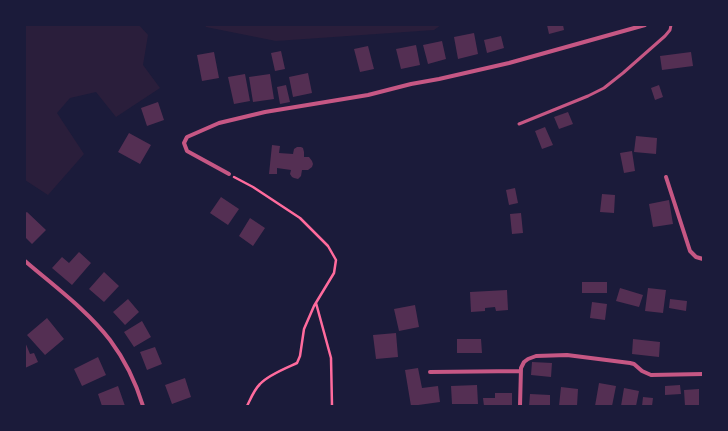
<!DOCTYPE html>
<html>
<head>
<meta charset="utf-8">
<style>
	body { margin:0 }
	#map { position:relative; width:728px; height:431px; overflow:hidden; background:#1b1b3a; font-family:Mulish,sans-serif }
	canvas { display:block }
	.frame { position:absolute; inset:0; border:26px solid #1b1b3a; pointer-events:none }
</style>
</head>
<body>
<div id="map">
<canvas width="728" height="431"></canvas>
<div class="frame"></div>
</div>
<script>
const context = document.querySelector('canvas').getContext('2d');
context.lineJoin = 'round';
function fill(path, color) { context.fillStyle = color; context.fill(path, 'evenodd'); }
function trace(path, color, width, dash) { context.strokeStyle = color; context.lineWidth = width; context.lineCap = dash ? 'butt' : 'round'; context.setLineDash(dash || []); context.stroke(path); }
const green = new Path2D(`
	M25,25h114l9,10 -5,30 17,23 -44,29 -20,-25 -26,6 -13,15 27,41 -36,41 -23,-15z
	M205,25h236l-7,5 -158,11 -70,-14z`);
const building = new Path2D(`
	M547,25h16l1,5 -15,4z
	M474,33l4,21 -20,5 -4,-22z
	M501,36l3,12 -17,5 -3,-13z
	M442,41l4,18 -18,5 -5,-19z
	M416,45l4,20 -19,4 -5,-20z
	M368,46l6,23 -14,3 -6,-23z
	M281,51l4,18 -10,2 -4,-18z
	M214,52l5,26 -17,3 -5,-26z
	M691,52l2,14 -31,4 -2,-14z
	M308,73l4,20 -19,4 -4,-20z
	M245,74l5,27 -16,3 -6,-27z
	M270,74l4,25 -21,3 -4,-25z
	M286,85l4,17 -10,2 -3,-17z
	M659,85l4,12 -8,3 -4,-12z
	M158,102l6,18 -17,6 -6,-18z
	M568,112l5,12 -14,5 -5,-12z
	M545,127l8,18 -11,4 -7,-18z
	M129,133l22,12 -11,19 -22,-12z
	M636,136l21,2 -1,16 -22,-2z
	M272,145l8,1 -1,7 14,1 1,-5 3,-2h4l2,1 1,4v5h5l3,4 1,3 -1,3 -4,3h-6l-1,6 -3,3 -4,-1 -2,-1 -2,-3 1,-4 -14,-2v6h-8z
	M632,151l3,20 -11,2 -4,-20z
	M515,188l3,15 -9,2 -3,-15z
	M602,194l13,1 -1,18 -14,-1z
	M221,197l18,12 -11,16 -18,-12z
	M669,200l4,24 -20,3 -4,-23z
	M27,212l19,18 -14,14 -7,-7v-24z
	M521,213l2,20 -11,1 -2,-20z
	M250,218l15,10 -12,18 -14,-10z
	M79,252l12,11 -19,22 -20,-17 10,-11 7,6z
	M104,272l15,14 -15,16 -15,-13z
	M582,282h25v11h-25z
	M620,288l23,7 -4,12 -23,-6z
	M648,288l18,2 -3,23 -18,-2z
	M507,290l1,20 -12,1 -1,-4 -10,1v3l-14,1 -1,-20z
	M128,299l11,13 -14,13 -12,-13z
	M670,299l17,2 -1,10 -17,-3z
	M592,302l15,2 -2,16 -15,-2z
	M415,305l4,22 -20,4 -5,-22z
	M47,318l17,21 -19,16 -18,-20z
	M142,321l9,16 -17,10 -10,-15z
	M396,333l2,24 -22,2 -3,-24z
	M457,339h24l1,14h-25z
	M633,339l27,3 -1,15 -27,-3z
	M25,342l5,12 4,-1 4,9 -13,6z
	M155,347l7,17 -15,6 -7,-18z
	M98,357l8,18 -24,11 -8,-17z
	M532,362l20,1 -1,14 -20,-2z
	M418,368l4,20 16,-2 2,16 -29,4 -6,-36z
	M185,378l6,19 -19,7 -7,-19z
	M599,383l17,3 -4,20h-17z
	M477,385l1,19h-26l-1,-18z
	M680,385l1,9 -16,1v-9z
	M118,386l7,20h-23l-4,-12z
	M561,387l17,2 -1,17h-18z
	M624,388l15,3 -3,15h-15z
	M699,389v17h-14l-1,-16z
	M495,393h17v13h-28l-1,-8h12z
	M530,394l20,1v11h-21z
	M643,397l10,1 -1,8h-10z`);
const path = new Path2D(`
	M234,177l19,10 47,31 28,28 8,14 -2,13 -20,33 -10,23 -4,27 -3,7c-11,5 -29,12 -37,21 -6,6 -9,14 -13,22
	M316,303l15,55 1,48`);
const service = new Path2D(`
	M519,124l69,-28 16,-8 19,-15 42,-37 5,-6 1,-5`);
const minor = new Path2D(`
	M229,174l-42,-23 -3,-8 3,-6 32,-14 46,-11 103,-17 43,-11 28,-5 70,-16 136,-38
	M666,177l24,74 6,6 7,2
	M25,261c29,25 62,49 85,79 15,20 26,43 33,66
	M430,372l91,-1
	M520,406l1,-38 3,-6 4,-3 8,-3 31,-1 63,8 4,1 8,7 9,4 52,-1`);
fill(green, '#2a1e3b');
fill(building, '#542f53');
trace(path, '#ff6b9d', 2.5);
trace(service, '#c65784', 3);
trace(minor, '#c65784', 4);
</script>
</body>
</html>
